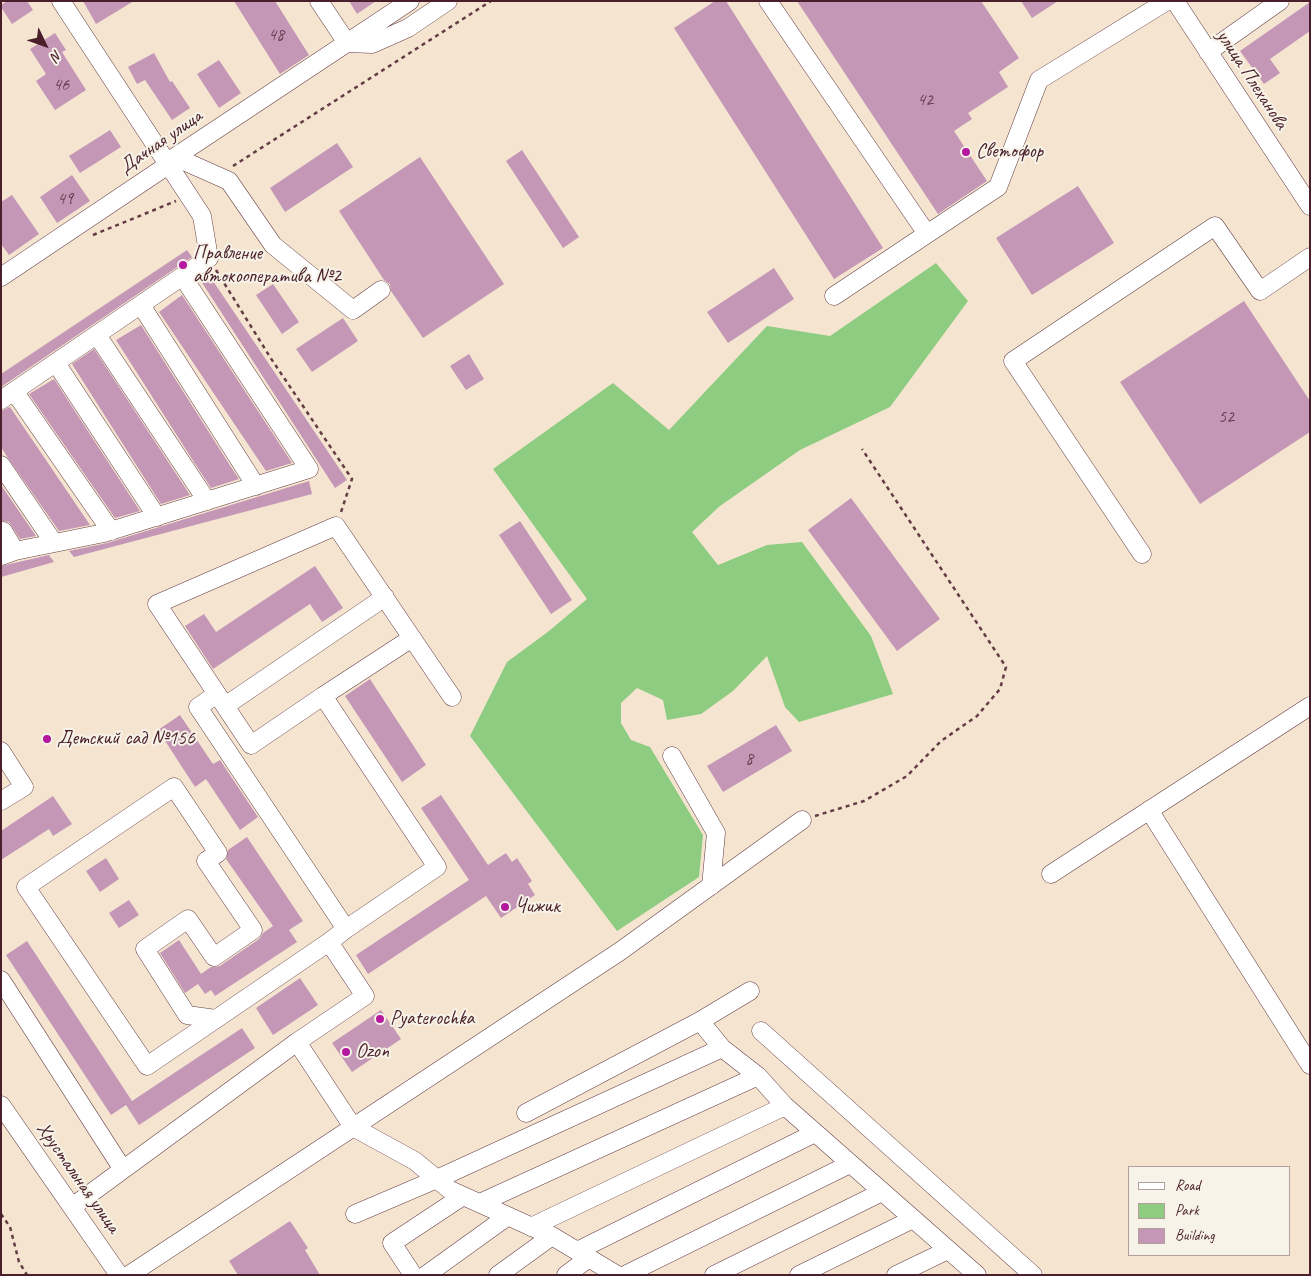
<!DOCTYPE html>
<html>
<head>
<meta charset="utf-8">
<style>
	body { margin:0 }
	#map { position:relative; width:1311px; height:1276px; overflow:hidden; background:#f5e5d0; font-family:Caveat,sans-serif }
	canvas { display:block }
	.frame { position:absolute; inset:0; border:2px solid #4a1f2b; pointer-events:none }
	.legend { position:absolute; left:1128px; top:1166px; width:162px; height:90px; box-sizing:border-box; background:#f7f3e8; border:1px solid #b29e9c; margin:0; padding:6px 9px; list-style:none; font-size:15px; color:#4a1f2b }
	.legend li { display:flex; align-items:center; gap:10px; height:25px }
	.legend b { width:25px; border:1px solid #b29e9c }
	.north { position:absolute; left:20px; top:20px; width:50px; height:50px; -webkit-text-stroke:4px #f7f3e8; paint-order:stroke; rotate:132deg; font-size:14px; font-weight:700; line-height:20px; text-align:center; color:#4a1f2b }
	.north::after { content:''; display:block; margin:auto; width:18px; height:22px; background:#4a1f2b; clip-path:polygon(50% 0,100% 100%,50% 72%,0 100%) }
</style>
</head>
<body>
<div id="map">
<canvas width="1311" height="1276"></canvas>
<div class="frame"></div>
<ul class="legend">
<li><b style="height:6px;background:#fff"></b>Road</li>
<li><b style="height:14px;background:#8ecc81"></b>Park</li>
<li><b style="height:14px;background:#c497b7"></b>Building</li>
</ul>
<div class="north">N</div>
</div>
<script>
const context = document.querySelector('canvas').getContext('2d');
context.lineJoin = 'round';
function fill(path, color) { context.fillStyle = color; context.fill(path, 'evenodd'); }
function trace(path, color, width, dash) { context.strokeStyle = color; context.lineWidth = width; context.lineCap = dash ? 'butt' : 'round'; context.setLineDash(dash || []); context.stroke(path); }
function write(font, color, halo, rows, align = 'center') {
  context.font = font + ' Caveat,sans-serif'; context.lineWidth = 4; context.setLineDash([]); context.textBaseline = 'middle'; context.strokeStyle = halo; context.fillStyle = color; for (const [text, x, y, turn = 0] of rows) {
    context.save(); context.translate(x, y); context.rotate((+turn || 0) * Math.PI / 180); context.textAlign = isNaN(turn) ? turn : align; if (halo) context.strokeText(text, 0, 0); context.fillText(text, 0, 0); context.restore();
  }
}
const green = new Path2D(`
	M936,263l32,38 -78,106 -90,43 -80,56 -28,26 26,33 49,-20 35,-3 69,94 22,58 -94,28 -14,-15 -18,-51 -34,35 -32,23 -34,6 -4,-20 -26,-12 -16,15v20l10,17 19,7 53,88 -4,42 -82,54 -147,-195 37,-74 42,-31 38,-32 -94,-130 120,-86 56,47 98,-104 63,10z`);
const building = new Path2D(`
	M7,1h20l6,9 -21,14 -11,-17v-2z
	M83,1h51l-38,23z
	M234,1h41l34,54 -29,19z
	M349,1h27l-19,13z
	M715,1h11l157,247 -49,31 -160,-251z
	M797,1h184l38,57 -20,14 9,15 -40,26 4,6 -18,12 33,50 -49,33z
	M1021,1h37l-26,17z
	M1310,2v29l-40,28 10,14 -16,11 -24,-33z
	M55,33l11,17 -4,2 24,38 -31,20 -19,-29 10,-7 -16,-25z
	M154,53l16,29 2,-1 18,27 -18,12 -27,-40 -8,4 -9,-17z
	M219,60l22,33 -22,15 -22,-34z
	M110,130l11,17 -41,26 -11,-17z
	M337,143l16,24 -68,45 -15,-24z
	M522,150l57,87 -16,11 -57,-87z
	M420,157l84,127 -81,54 -32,-47 -1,-7 -6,-4 -45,-69z
	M72,175l18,26 -33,22 -17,-26z
	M1078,186l36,57 -82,52 -36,-57z
	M12,195l27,39 -30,21 -8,-11v-42z
	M187,250l5,7 -191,130v-13z
	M774,268l20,31 -66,44 -21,-31z
	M207,272l140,208 -12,8 -136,-210z
	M273,284l26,38 -17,12 -26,-39z
	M182,295l110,168 -26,8 -107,-159z
	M1244,301l66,100v31l-110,72 -80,-122z
	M343,318l15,23 -46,31 -16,-23z
	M141,325l90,142 8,12 -28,9 -19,-29 -76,-119z
	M94,349l96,146 -29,9 -89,-140z
	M469,354l15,25 -18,11 -16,-24z
	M54,379l86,132 -25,7 -86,-124z
	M10,407l80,118 -31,6 -51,-73 -7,-11v-36z
	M309,481l3,13 -238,63 -5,-6 38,-8z
	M1,485l35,51 -16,3 -11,-17 -8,-1z
	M851,498l89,121 -43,32 -89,-121z
	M520,521l52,79 -21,14 -52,-79z
	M49,555l5,7 -53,15v-11z
	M315,566l28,42 -21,14 -12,-18 -97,65 -28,-43 19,-12 12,18z
	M370,679l56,86 -24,17 -57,-86z
	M180,715l33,49 7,-4 38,57 -18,13 -34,-51 -11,8 -37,-57z
	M776,725l16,26 -69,41 -16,-26z
	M441,795l47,70 18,-12 6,9 5,-4 15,23 -4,3 7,11 -34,23 -15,-22 -118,78 -12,-19 113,-75 -48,-72z
	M53,796l19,28 -19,12 -4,-7 -48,31v-29z
	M247,837l56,84 -14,9 8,12 -82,54 -4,-6 -6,4 -7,-10 -13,9 -25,-40 19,-13 22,34 10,-7 9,-1 39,-27 4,-6 10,-7 -47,-67 2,-9z
	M106,858l13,21 -19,13 -14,-21z
	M129,900l10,15 -20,13 -10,-15z
	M27,941l105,160 110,-73 13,20 -116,77 -13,-20 -15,10 -105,-160z
	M300,978l18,27 -45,30 -17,-27z
	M381,1010l20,29 -49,33 -20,-29z
	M290,1221l18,27 -3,2 15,25h-82l-9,-14z`);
const path = new Path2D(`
	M233,166l258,-165
	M93,235l83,-34
	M216,270l54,87 82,122 -11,33
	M815,816l49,-15 43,-25 34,-35 36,-25 23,-27 6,-22 -144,-218
	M1,1214l9,13 9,35 8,13`);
const minor = new Path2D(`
	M319,1l28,42
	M768,1l159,233 -93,62
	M1175,1l135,205
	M347,43l25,1 36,-16 40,-27
	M1208,52l72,-51
	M175,157l54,24 44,64 80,65 28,-20
	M927,234l71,-47 41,-107 128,-79
	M1,277l167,-112 7,-8 235,-156
	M141,305l115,181
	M97,335l110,166
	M56,363l101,154
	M14,391l97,140
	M1,400l208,-142 -7,-42 -141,-215
	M1,465l53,78
	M15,551l89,-18 205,-64 -126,-192
	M1142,554l-129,-193 202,-135 45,65 50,-34
	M1,556l14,-5 -12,-20
	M217,694l-60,-90 179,-78 116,171
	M323,696l89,-58
	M225,706l160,-109
	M1,751l23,36 -23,14
	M672,756l44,77 -5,53
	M1149,810l161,255
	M1051,874l259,-168
	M1,980l119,185
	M216,1019l-29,-4 -42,-66 43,-30 26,38 39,-27 -47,-69 12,-8 -44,-66 -148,100 121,179 182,-124 17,-13 91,-62 -114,-171 -72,49 -34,-51 -19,13 148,222
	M700,1021l22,27 36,28 27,30 192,169
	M761,1031l272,244
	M297,1042l56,85 62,34 35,29 102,46 65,39
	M1,1105l118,170
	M526,1113l174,-92 50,-30
	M480,1203l278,-127
	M72,1207l225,-165 68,-46 -36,-54
	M355,1214l82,-35 285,-131
	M531,1227l254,-121
	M577,1251l238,-118
	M129,1275l490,-323 183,-132
	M413,1275l-21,-32 71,-47
	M426,1275l82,-59
	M498,1275l54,-39
	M566,1275l23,-17
	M625,1275l225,-111
	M714,1275l168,-83
	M799,1275l114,-56
	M896,1275l52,-25`);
const markers = [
	[966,152,5,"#b5179e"],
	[183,265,5,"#b5179e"],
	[47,739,5,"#b5179e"],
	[505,907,5,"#b5179e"],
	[380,1019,5,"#b5179e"],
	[346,1052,5,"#b5179e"]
];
const numberNames = [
	["48",276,35],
	["46",61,85],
	["42",925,100],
	["49",65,199],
	["52",1226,417],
	["8",749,759]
];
const streetNames = [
	["улица Плеханова",1252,80,57],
	["Дачная улица",161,142,-35],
	["Хрустальная улица",78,1178,55]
];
const poiNames = [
	["Светофор",976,152],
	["Правление",193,254],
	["автокооператива №2",193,277],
	["Детский сад №156",57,739],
	["Чижик",515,907],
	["Pyaterochka",390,1019],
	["Ozon",356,1052]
];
fill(green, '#8ecc81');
fill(building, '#c497b7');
trace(minor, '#643d44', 19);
trace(path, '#643d44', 2.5, [4, 4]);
trace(minor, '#fff', 18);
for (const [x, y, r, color] of markers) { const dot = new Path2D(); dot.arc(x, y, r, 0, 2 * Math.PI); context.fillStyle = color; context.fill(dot); trace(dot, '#f7f3e8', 2); }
write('18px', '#683d4e', null, numberNames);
write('20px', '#4a1f2b', '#f7f3e8', streetNames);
write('20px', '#4a1f2b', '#f7f3e8', poiNames, 'left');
</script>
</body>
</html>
